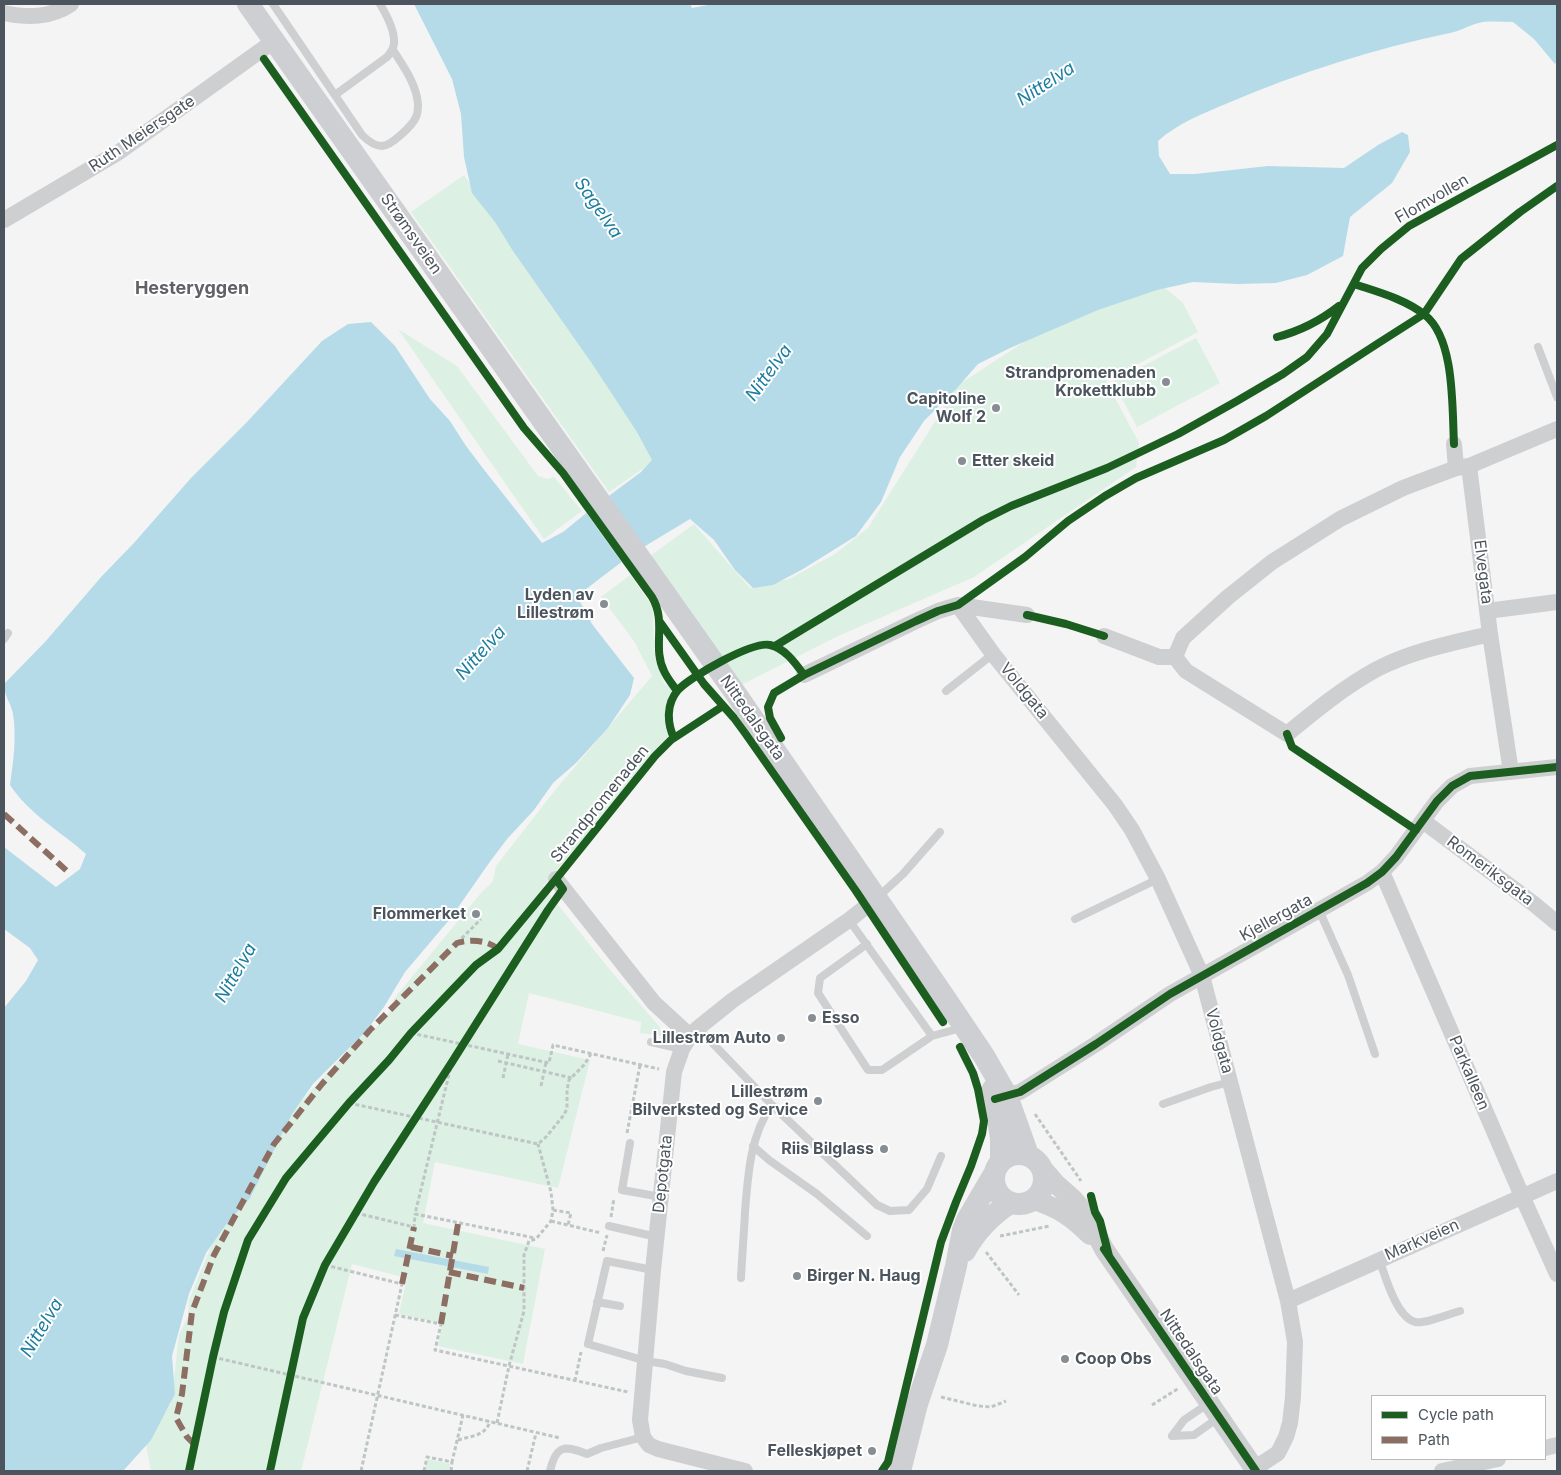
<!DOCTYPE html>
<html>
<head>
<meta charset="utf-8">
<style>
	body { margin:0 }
	#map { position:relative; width:1561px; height:1475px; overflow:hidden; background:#f4f4f4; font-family:Inter,sans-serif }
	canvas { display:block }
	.frame { position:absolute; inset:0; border:5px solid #4c555e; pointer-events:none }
	.legend { position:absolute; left:1371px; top:1395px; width:175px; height:65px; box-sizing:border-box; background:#fff; border:1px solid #b7bbbf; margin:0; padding:6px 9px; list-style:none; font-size:15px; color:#4c555e }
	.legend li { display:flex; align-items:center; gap:10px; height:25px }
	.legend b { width:25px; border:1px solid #b7bbbf }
</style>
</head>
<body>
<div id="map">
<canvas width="1561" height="1475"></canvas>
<div class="frame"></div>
<ul class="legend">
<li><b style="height:6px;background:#1b5e20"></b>Cycle path</li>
<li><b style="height:6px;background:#8d6e63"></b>Path</li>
</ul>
</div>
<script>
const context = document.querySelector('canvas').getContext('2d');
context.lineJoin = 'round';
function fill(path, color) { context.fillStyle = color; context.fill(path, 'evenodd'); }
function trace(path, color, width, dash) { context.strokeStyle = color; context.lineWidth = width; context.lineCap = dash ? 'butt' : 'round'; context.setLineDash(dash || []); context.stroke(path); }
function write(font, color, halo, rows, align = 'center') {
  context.font = font + ' Inter,sans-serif'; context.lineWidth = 4; context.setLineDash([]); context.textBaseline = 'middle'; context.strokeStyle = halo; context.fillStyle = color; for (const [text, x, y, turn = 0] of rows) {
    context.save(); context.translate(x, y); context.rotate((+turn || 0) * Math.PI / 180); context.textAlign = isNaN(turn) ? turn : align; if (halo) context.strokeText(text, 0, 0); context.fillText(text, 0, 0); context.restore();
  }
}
const green = new Path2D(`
	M464,175l196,282 -51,35 -198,-280z
	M1151,276l32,27 15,29 -92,49 33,62 -3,24 -162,110 -138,60 -101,51 -89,-129 48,-35 56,64 39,-9 46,-25 33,-26 90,-143 100,-65z
	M398,329l59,37 81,110 9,3 7,-2 28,34 -38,28z
	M1196,338l24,45 -83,44 -24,-45z
	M630,575l23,32 1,43 3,14 7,19 10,8c-3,19 -6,29 3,46l-55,58 -79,91 67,84 49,56 3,10 -22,-3 1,-11 -112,-29 -11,51 72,16 -32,128 -123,-26 -12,61 122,26 -22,115 -85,-18 4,-23 -43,-9 8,-36 -55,-14 -51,207h-150l-6,-32 26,-35 8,-69 9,-19 1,-16 34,-83 64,-100 80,-88 4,4 26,-29 -4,-4 88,-107 12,-12 3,-15 60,-77 96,-113 -18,-35 -33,-44z
	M427,1459l23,5 -1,7h-24z`);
const water = new Path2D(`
	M414,4h276l2,4 21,-4h844v57l-2,3 -21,-25 -21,-17c-10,0 -21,-1 -30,0 -12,2 -22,9 -33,11 -76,16 -150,39 -222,70 -24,10 -50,20 -70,38l1,15 11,18h25l73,-8 76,2 34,-23 24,-13 6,3 2,17 -18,31 -42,34 -7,39 -36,19 -31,8 -39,1 -44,-2 -36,8 -59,20 -88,38 -32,16 -21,24 -33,33 -24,36 -19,45 -25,34 -53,33 -30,16 -20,3 -18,-18 -21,-30 -24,-21 -58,35 -55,42 15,28 42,54 -4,17 -22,33 -32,35 -23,20 -19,27 -27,29 -18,24 -39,56 -45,53 -21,35 -18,24 -53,53 -21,30 -42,84 -23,25 -21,30 -17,41 -17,62 3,38 -24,46 -28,31h-119v-463l22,-27 12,-21 -8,-12 -26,-19v-82l52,40 24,-18 6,-15c-26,-23 -57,-40 -76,-69 3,-23 7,-47 3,-71 -2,-11 -9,-18 -9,-30l41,-42 57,-66 31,-32 58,-66 56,-56 75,-81 26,-17 23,-2 24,24 35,53 20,22 16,25 19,25 57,72 21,-11 27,-22 51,-38 11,-12 -15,-28 -44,-67 -80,-114 -18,-29 -23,-29 -8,-36 -3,-43 -9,-35z
	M396,1249l93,18 -1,7 -94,-18z`);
const pier = new Path2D(`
	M607,494l27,62 -11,8 -38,-53z`);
const path = new Path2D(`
	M457,943l24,-24
	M411,1033l138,30 4,-18 106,24
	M498,1061l74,17
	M452,1062l-37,152 120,24
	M503,1078l5,-24
	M541,1086l5,-24
	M349,1103l189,41 9,-8 16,-20 4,-7v-19l2,-10 15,-15 7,-11
	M1035,1114l46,67
	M627,1133l13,-68
	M553,1210l18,3 -3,12
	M356,1213l58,14 1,-13
	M611,1217l3,-19
	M551,1221l50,12
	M1000,1236l50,-10
	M603,1251l4,-16
	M986,1252l33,43
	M325,1265l77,19 -41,187
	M395,1315l46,9 -6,26 193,42
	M213,1357l347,81
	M575,1381l6,-29
	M941,1397l37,9 13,1 15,-6
	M1152,1405l27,-17
	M497,1423l12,-57 15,-55v-56l5,-14 7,-2 15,-18 2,-11 -2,-18 -13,-48
	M458,1440c13,-4 28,-4 32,-19
	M424,1471l3,-14 25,5 11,-47
	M451,1471l1,-9
	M527,1471l9,-38`);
const service = new Path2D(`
	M273,4l89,131c5,5 12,11 20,11 9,0 31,-21 34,-29 2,-4 2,-8 2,-12 -1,-20 -14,-38 -25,-55
	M335,95l52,-38c3,-4 7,-8 7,-14 1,-13 -8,-29 -14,-39
	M1538,347l19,50
	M4,639l4,-6
	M946,691l47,-37
	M878,897l25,-23 37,-42
	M1319,910l29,65 27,79
	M1075,919l83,-40
	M849,920l83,116 29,-8
	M867,944l-47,34 -2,15 50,77h14l50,-34
	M698,1028l74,77 105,100 13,6 19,-1 18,-21 14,-33
	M651,1042l31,7
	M1163,1104l48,-17 19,-5
	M630,1143l-8,47 39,7
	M753,1146l16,14 48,34 50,42
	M609,1226l48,11
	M1379,1259c6,16 17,58 36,63 10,2 34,-8 45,-11
	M653,1270l-46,-9 -19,83 58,17 19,3 21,7 36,7
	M741,1278c1,-22 3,-44 4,-66 3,-37 5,-77 27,-107
	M597,1302l23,4
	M1172,1436l22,-1 24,-17
	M1172,1436l12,-16 25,-17
	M550,1471c6,-26 14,-26 37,-17l14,-6 42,-11`);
const minor = new Path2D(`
	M4,13c24,5 46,5 67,-9
	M4,220l115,-68 155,-111
	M1454,444l2,24
	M1469,466l-13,2 -53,20 -63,31 -68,43 -44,35 -45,41 -8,19 11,14 101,63c28,-23 57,-47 90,-65 35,-18 75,-26 113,-35
	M958,605l35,49 122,151 17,25 26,49 44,97 86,325 7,41 -2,55 -3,26 -4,14 -8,16 -24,16
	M1487,611l70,-9
	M1104,636l55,21h16
	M804,675l112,-54 22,-10 20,-6 69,10
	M1511,772l-21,-138 -21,-168 88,-37
	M1423,821l111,83 23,19
	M1382,872l140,324 35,78
	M556,879l98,124 36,33
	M997,1098l23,-6 76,-48 74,-50 197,-111 15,-11 14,-15 41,-56 15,-15 18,-10 87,-9
	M1288,1301l269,-120
	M1545,1448l12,-3
	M745,1471l-87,-22 -9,-4 -6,-8 -3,-17 13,-150 21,-198 8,-23 8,-13 8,-8 35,-28 116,-80 28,-22
	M1442,1471l56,-12`);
const tertiary = new Path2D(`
	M1043,1169l13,15 17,15 13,15 18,35 152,222
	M1034,1200c25,8 38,17 56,35`);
const secondary = new Path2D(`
	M248,4l488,690 207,301 41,61 23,40 21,59
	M993,1089l8,49v23
	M994 1179a25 25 0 1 1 50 0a25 25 0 1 1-50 0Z
	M965,1251c11,-20 25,-35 45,-48
	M900,1471l17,-67 20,-59 19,-79 7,-36 4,-10 27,-46`);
const quiet = new Path2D(`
	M4,814l63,57
	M411,1247l42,9
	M449,1272l75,16
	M402,1284l12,-57
	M441,1324l17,-100
	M194,1444l-7,-7 -11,-19 6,-24 10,-82 22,-57 60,-111 48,-60 48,-54 87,-87c13,-4 31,-3 41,6`);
const cycleway = new Path2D(`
	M264,59l260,369 39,45 89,124c15,25 0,50 12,74 3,7 9,14 13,20
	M1354,284c24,8 51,15 71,31 30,24 27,92 29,129
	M1277,337c23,-6 43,-16 62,-31
	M1027,615l39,9 38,12
	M660,622l44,62 30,34 11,15 111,158 87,131
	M775,646l208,-126 28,-14 96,-38 71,-34 59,-33 46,-27 24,-17 20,-23 35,-66 19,-19 28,-23 148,-81
	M1287,734l5,13 124,83
	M674,738c-7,-15 -8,-34 4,-48 12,-13 74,-49 92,-45 15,3 26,19 34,30
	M781,738l-11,-20 -2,-11 6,-14 30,-18 112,-54 22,-10 20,-6 67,-48 43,-36 37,-25 31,-18 88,-38 42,-24 111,-72 47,-30 37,-55 59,-47 37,-26
	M995,1099l25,-7 76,-48 74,-50 197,-111 15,-11 14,-15 41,-56 15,-15 18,-10 87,-9
	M1091,1196l4,16 5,9 9,35
	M1104,1249l152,222
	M189,1471l24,-114 11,-45 24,-72 38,-62 63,-75 40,-43 22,-27 65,-68 22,-16 58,-70 99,-123 16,-16 52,-34
	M270,1471l33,-153 22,-53 49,-83 78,-120 96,-152 15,-21 -7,-10
	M882,1471l6,-9 53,-220 15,-40 15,-36 11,-32 2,-13 -6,-32 -5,-16 -13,-26`);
const markers = [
	[1166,382,5,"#878d92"],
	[996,408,5,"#878d92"],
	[962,461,5,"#878d92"],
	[604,604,5,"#878d92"],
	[476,914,5,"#878d92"],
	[812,1018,5,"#878d92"],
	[781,1038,5,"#878d92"],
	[818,1101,5,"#878d92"],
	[884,1149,5,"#878d92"],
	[797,1276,5,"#878d92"],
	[1065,1359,5,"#878d92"],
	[872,1451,5,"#878d92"]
];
const streetNames = [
	["Ruth Meiersgate",142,134,-34],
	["Flomvollen",1432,199,-30],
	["Strømsveien",411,234,55],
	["Elvegata",1483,572,83],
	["Voldgata",1024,691,51],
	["Nittedalsgata",752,718,55],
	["Strandpromenaden",600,804,-51],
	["Romeriksgata",1490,871,37],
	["Kjellergata",1276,918,-29],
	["Voldgata",1219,1041,75],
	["Parkalleen",1469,1073,67],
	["Depotgata",663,1174,-84],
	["Markveien",1422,1240,-24],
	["Nittedalsgata",1191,1352,56]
];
const poiNames = [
	["Strandpromenaden",1156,373],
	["Krokettklubb",1156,391],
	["Capitoline",986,399],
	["Wolf 2",986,417],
	["Etter skeid",972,461,"left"],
	["Lyden av",594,595],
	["Lillestrøm",594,613],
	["Flommerket",466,914],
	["Esso",822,1018,"left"],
	["Lillestrøm Auto",771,1038],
	["Lillestrøm",808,1092],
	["Bilverksted og Service",808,1110],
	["Riis Bilglass",874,1149],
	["Birger N. Haug",807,1276,"left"],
	["Coop Obs",1075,1359,"left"],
	["Felleskjøpet",862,1451]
];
const waterNames = [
	["Nittelva",1046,84,-33],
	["Sagelva",598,208,55],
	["Nittelva",769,373,-54],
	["Nittelva",481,653,-48],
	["Nittelva",236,973,-60],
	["Nittelva",42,1328,-59]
];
const neighbourhoodNames = [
	["Hesteryggen",192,289]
];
fill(green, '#dcf0e4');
fill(water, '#b5dbe8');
fill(pier, '#f4f4f4');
trace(path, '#bdc6c4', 3, [4, 2.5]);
trace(service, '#cdcfd1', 8);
trace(minor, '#cdcfd1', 16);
trace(tertiary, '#cdcfd1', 20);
trace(secondary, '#cecfd2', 22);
trace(quiet, '#8d6e63', 6, [12, 6]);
trace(cycleway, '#1b5e20', 8);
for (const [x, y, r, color] of markers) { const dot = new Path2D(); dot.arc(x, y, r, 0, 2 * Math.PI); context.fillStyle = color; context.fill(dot); trace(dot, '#fff', 2); }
write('16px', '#4c555e', '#fff', streetNames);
write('bold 16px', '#4c555e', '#fff', poiNames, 'right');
write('italic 18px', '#1e7ea0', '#fff', waterNames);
write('bold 18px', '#606267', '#fff', neighbourhoodNames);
</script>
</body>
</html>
